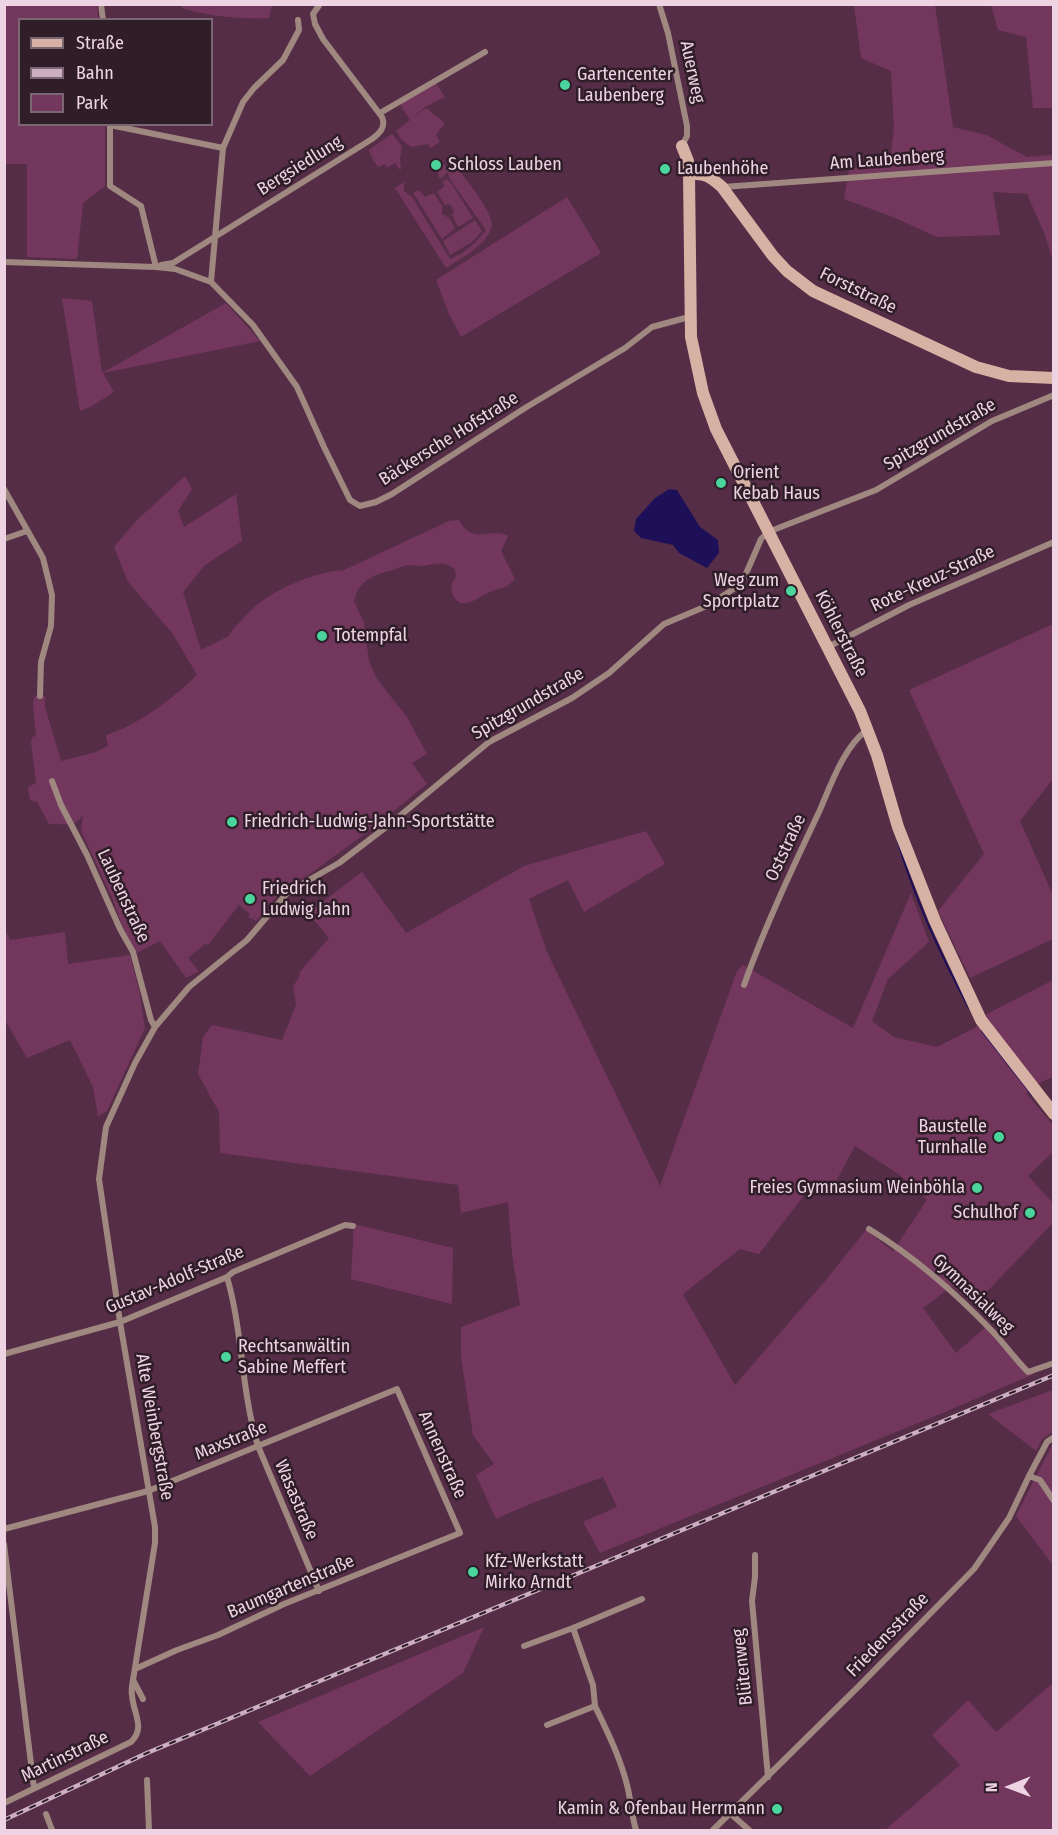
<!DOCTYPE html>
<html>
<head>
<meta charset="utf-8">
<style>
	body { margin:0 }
	#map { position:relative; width:1058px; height:1835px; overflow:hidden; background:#552d47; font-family:"Fira Sans Condensed",sans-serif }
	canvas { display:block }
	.frame { position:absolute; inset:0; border:6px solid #eed4e3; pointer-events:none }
	.legend { position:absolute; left:18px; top:18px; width:195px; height:108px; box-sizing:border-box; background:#2f1d28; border:2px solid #7b6673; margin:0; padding:8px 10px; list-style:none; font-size:18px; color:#eed4e3 }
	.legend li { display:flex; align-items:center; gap:12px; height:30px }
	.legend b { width:30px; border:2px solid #7b6673 }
	.north { position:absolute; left:980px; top:1757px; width:60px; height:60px; -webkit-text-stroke:4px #2f1d28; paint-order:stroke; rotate:269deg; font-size:16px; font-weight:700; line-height:24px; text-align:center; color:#eed4e3 }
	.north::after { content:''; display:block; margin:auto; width:21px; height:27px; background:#eed4e3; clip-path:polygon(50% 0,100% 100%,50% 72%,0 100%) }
</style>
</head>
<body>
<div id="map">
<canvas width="1058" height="1835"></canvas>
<div class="frame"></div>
<ul class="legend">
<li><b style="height:8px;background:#d7b2a4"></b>Straße</li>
<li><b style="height:8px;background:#ccafc0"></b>Bahn</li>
<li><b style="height:16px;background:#73375e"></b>Park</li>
</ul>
<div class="north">N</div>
</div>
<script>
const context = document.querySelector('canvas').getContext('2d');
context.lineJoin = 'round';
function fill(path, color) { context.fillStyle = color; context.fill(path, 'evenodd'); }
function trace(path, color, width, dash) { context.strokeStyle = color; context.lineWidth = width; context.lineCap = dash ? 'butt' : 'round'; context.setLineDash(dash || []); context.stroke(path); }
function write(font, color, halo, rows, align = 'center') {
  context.font = font + ' "Fira Sans Condensed",sans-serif'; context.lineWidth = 5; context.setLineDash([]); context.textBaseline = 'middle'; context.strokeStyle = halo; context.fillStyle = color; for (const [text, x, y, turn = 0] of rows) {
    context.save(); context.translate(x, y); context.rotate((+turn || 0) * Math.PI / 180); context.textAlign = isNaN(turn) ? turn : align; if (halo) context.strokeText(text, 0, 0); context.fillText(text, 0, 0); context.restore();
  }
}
const green = new Path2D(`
	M4,5h93l1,14 -78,1v104l85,1v61l-22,17 -6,56 -50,-2v-93h-22z
	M181,5v-1l91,1 -3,13c-31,1 -58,-1 -87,-10z
	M854,5h81l18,122 33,8 41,22 25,-2 2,10 -1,96 -8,-26 -18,-41 -34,-2 7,43 -63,2 -44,-20 -49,-18 5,-30 41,-8 4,-33 -3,-57 -30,-13z
	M991,5h62v103h-20l-7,-71 -28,-7z
	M436,83l9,14 -20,10 -12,10 13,-9 19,15 -9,12 4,7 -10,6 -2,-4 -17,3 -10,-8 -5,-8 14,-11 -10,-16z
	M392,134l10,12 -2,13 1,10 -1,1 -5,-7 -8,5 -2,-4 -7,3 -6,-9 -3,-8z
	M444,164l4,7 8,-4c9,11 41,49 35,62 -7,18 -31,30 -45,39l-51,-80 9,-6v9l8,6 38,62c15,-6 26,-16 36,-29l-37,-52 -1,-6 -7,7 -3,-3 1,-1 -3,-6z
	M447,179l4,4 22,35 -15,9 -6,-12 2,-4 -4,-7 -5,1 -8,-13 8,-6 -3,-4z
	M419,190l6,7 9,-4 8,13v8l7,4 6,10 -13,11 -29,-46z
	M567,197l34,56 -140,84 -12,-23 -13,-34z
	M475,220l7,11 -10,11 -22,13 -7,-14z
	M62,298l30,3 10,72 124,-70 34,38 -157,32 11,19 -22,14 -12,5z
	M185,476l7,13 -14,22 6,16 52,-33 6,47 -37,24 -22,27 18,58 28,-14 3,-6c10,-9 18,-21 30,-29 23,-16 54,-29 82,-31l105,-49 10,-1c13,26 31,7 49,16l-7,15 14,28c-7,8 -11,9 -20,11 -13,3 -33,25 -42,5 -3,-7 -2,-12 3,-18l-1,-7c-11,-11 -21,-5 -35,-4 -3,0 -7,-1 -10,-1 -4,0 -10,2 -14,4 -20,5 -37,10 -42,32l10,22 5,38 8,18 30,38 20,37 -15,9 15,21 -58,47 -58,42 -29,17 -26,31 -8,-4 2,-3 -11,-9 -31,40 -3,-1 -17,14 11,13 -13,7 -26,-37 -23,12 -15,-27 -9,-26 -32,-69 2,-16c-10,14 -18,8 -34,9l-12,-22 -7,-2 -2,-13 8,-4 -5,-41 1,-5 4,-1 -3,-32 2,-8h10v11l16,54 35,-9 12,-6 -2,-11c34,-11 66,-36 91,-60l-24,-41 -45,-52 -14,-35 22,-26z
	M1053,624v155l-33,42 33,74v44l-83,39 -32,-67 46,-57 -75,-164z
	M646,831l19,33 -81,48 -16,-32 -39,19 18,53 113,234 77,-215 6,-6 110,63 58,-135 18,49 -41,37 -16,42 22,16 43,10 38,-19 10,-13 68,-35v97l-14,6 -13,10 27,32v27l-25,24 25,27v20l-79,82 -22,-19 -29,22 33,45 33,-29 45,50 -94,40 -340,139 -17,-31 34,-15 -14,-30 -73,27 -34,15 -20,-44 18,-11 -21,-29 -12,-78v-30l59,-22 -8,-51 -4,-52 -47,11 -3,-28 -238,-32 -1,-41 -21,-38 5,-37 9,-12 70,15 14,-35 -3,-19 7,-10 -1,-3 30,-35 -21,-25 54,-41 44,61 118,-67zM855,1146l45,29 27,25 -34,51 -27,-21 -41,51 -90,104 -52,-91 57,-45 19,5 53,-69 16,11z
	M4,927l6,13 55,-8 3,32 62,-9 9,35 6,38 -38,83 -9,5 -5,-29 -23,-47 -43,18 -22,-38z
	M354,1224l99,24 -1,56 -101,-25z
	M1053,1390v42l-11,7 -6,12 -48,-37z
	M1053,1443v122l-37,-49z
	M484,1627l-21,46 -153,103 -52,-54z
	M1053,1683v147h-168l75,-65 -28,-30 36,-35 28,32z`);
const water = new Path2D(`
	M669,489l8,1 23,37 18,13 1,13 -12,15 -28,-15 -6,-8 -32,-7 -7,-7 2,-12 19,-21z`);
const stream = new Path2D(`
	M898,842c17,57 43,114 71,166
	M982,1031l50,64`);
const street = new Path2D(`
	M101,4l2,16
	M659,4l9,29 19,93v10l-5,10
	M380,113l105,-61
	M110,124v62l31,20 15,61
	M110,125l113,23
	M723,187l331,-24
	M4,262l152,5 19,2 36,13 42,43 44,62 27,60 26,53 10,6 16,-4 16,-8 133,-86 100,-60 27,-21 37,-10
	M161,265l12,-2 199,-124c8,-6 14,-12 10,-22l-59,-78 -8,-15 -2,-10 7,-10
	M211,282l12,-134 20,-46 11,-14 29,-28 16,-30 -1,-10
	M4,489l39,69 9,37 -1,31 -10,36 -1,34
	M4,539l23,-8
	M828,647l81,-42 145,-63
	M52,781l9,24 26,50 33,74 13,23 18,68 4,7
	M744,985c21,-59 48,-116 75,-173 11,-25 25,-66 48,-82
	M869,1229c47,29 87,64 125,104 12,13 22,27 34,39l26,-9
	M227,1277c16,55 14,114 31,169l61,145
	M4,1354l116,-32 107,-45 6,-5 112,-47 8,1
	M1029,1476l11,4 14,21
	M4,1529l144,-38 249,-102 63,144 -176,71 -66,31 -41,15 -42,19
	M4,1544l30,244
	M755,1555v22l-3,24 16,176
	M524,1646l49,-18
	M133,1680l10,19
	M595,1706c13,27 26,53 33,83 3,14 4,28 8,41
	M547,1725l48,-19 -2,-21 -20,-57 69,-29
	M147,1780l2,50
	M4,1803l127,-61c15,-14 2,-29 1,-47 -1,-5 0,-10 1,-15l22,-137v-16l-35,-205 -21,-143 7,-52 29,-64 20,-36 34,-40 58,-47 41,-48 51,-29 51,-39 99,-82 83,-44 37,-25 55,-49 45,-19 29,-19 7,-10 16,-37 7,-7 108,-42 116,-69 62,-26
	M46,1814l6,16
	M731,1814l18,16
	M713,1830l146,-144 115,-117 35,-51 20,-42 18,-34 7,-5`);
const secondary = new Path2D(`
	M682,146l6,15 1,14 2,162 12,56 13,36 144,282 17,44 21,72 37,94 46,99 73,94
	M689,175c14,-4 23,3 33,12l51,69 14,15 26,20 163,76 33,9 45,2`);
const rail = new Path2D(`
	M4,1820l143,-67 907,-378`);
const markers = [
	[565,85,6,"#4bd49b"],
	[436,165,6,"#4bd49b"],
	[665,169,6,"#4bd49b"],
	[721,483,6,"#4bd49b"],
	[791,591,6,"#4bd49b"],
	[322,636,6,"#4bd49b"],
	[232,822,6,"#4bd49b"],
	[250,899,6,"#4bd49b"],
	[999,1137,6,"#4bd49b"],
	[977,1188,6,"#4bd49b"],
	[1030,1213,6,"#4bd49b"],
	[226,1357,6,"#4bd49b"],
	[473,1572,6,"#4bd49b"],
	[777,1809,6,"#4bd49b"]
];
const streetNames = [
	["Auerweg",692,72,78],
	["Am Laubenberg",887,160,-4],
	["Bergsiedlung",300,166,-32],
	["Forststraße",858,291,26],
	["Spitzgrundstraße",940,435,-30],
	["Bäckersche Hofstraße",449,439,-32],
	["Rote-Kreuz-Straße",933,579,-25],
	["Köhlerstraße",841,634,63],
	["Spitzgrundstraße",528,704,-30],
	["Oststraße",786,848,-65],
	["Laubenstraße",123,896,65],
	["Gustav-Adolf-Straße",175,1280,-23],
	["Gymnasialweg",973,1294,44],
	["Alte Weinbergstraße",154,1427,80],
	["Maxstraße",231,1441,-22],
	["Annenstraße",442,1455,66],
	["Wasastraße",296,1500,67],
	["Baumgartenstraße",291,1587,-23],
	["Friedensstraße",888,1635,-46],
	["Blütenweg",743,1667,-96],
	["Martinstraße",65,1757,-26]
];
const poiNames = [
	["Gartencenter",577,75],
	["Laubenberg",577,96],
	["Schloss Lauben",448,165],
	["Laubenhöhe",677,169],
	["Orient",733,473],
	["Kebab Haus",733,494],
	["Weg zum",779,581,"right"],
	["Sportplatz",779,602,"right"],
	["Totempfal",334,636],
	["Friedrich-Ludwig-Jahn-Sportstätte",244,822],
	["Friedrich",262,889],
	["Ludwig Jahn",262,910],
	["Baustelle",987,1127,"right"],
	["Turnhalle",987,1148,"right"],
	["Freies Gymnasium Weinböhla",965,1188,"right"],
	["Schulhof",1018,1213,"right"],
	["Rechtsanwältin",238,1347],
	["Sabine Meffert",238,1368],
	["Kfz-Werkstatt",485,1562],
	["Mirko Arndt",485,1583],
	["Kamin & Ofenbau Herrmann",765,1809,"right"]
];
fill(green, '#73375e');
fill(water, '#1e1058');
trace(stream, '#1e1058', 2);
trace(street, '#9f887f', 6);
trace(secondary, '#d7b2a4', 12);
trace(rail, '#ccafc0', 4.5);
trace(rail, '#2f1d28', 2, [7]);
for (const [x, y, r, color] of markers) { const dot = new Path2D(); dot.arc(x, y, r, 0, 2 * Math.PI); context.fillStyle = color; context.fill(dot); trace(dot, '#2f1d28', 2); }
write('18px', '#eed4e3', '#2f1d28', streetNames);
write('18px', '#eed4e3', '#2f1d28', poiNames, 'left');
</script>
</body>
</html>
